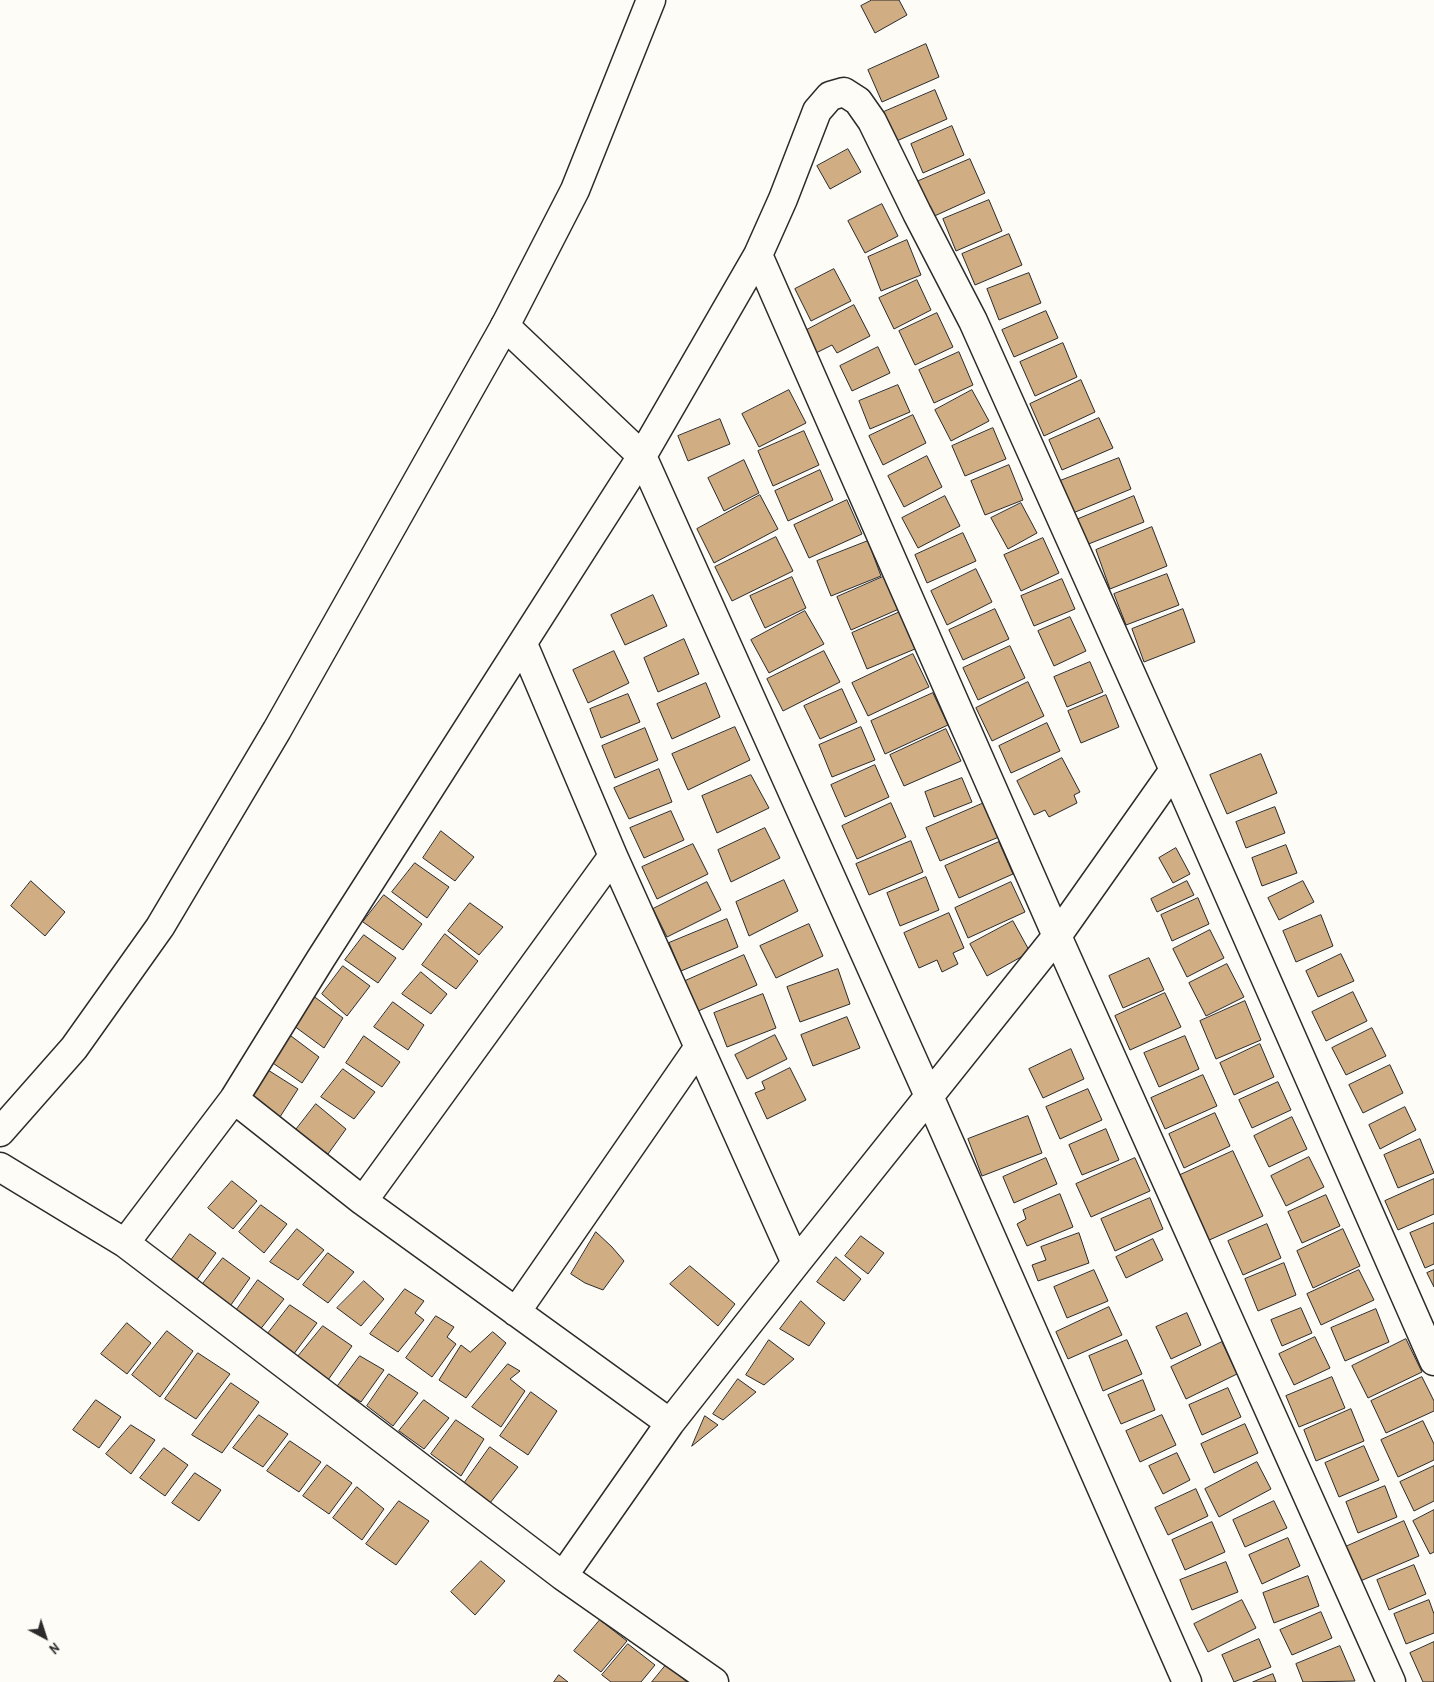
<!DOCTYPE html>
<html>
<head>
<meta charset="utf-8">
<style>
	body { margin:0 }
	#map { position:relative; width:1434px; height:1682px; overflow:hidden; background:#fdfcf7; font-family:"Patrick Hand",sans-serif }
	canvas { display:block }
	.north { position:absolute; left:20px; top:1612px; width:50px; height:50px; -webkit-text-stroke:4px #fdfcf7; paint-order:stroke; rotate:140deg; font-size:14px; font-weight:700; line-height:20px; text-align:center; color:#2b2b2b }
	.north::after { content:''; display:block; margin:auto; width:18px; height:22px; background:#2b2b2b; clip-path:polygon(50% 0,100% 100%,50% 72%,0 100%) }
</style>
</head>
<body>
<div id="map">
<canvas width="1434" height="1682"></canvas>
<div class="north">N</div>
</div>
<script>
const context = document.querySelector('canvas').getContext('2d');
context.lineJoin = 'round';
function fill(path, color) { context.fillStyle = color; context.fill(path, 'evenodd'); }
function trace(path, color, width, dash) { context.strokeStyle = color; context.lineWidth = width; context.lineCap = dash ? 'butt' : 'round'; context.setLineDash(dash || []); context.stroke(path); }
const building = new Path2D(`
	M872,0h27l8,15 -32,18 -14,-27z
	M926,44l13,33 -57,25 -14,-32z
	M935,90l12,29 -55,24 -13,-29z
	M952,126l12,29 -41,18 -12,-29z
	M848,149l13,23 -31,17 -13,-23z
	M970,159l15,34 -55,25 -16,-35z
	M989,200l13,31 -46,20 -13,-32z
	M882,204l16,32 -33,17 -17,-32z
	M1009,234l13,31 -47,20 -13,-31z
	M907,240l14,35 -40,16 -13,-34z
	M834,269l17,32 -40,20 -16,-32z
	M1029,273l12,30 -42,17 -12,-31z
	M917,280l14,30 -37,19 -15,-31z
	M854,305l16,31 -33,17 -5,-8 -18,9 -11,-22z
	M1046,311l12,27 -44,19 -12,-27z
	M937,313l16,34 -38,18 -16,-34z
	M1063,343l14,34 -42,19 -15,-34z
	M878,347l12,26 -38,18 -12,-25z
	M959,352l14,33 -39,18 -15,-33z
	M1081,380l14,32 -51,24 -14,-32z
	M898,385l12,27 -40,17 -11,-28z
	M789,390l17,33 -47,24 -17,-33z
	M972,390l17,31 -38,20 -16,-31z
	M913,415l13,28 -43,22 -14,-29z
	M1099,418l14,30 -51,22 -13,-30z
	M720,419l10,25 -42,17 -10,-25z
	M993,428l13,31 -41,17 -13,-30z
	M804,431l15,34 -46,21 -15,-35z
	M927,456l15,31 -38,20 -16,-31z
	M1119,458l12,31 -58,24 -13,-32z
	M744,460l15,33 -35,18 -16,-33z
	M1009,465l14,35 -38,15 -14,-34z
	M820,470l13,30 -45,21 -13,-30z
	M760,495l18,34 -64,34 -17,-34z
	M945,496l15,30 -42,22 -16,-30z
	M1134,496l10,26 -58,23 -10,-25z
	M847,500l15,34 -53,24 -15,-33z
	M1021,503l16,30 -29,16 -17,-31z
	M1152,527l15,39 -57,23 -14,-39z
	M963,533l13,28 -49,22 -12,-28z
	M776,537l17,34 -61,30 -17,-34z
	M1043,538l16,35 -38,18 -17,-36z
	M868,541l13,35 -50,20 -14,-35z
	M976,569l16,33 -45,23 -16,-34z
	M1167,574l12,31 -53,20 -12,-31z
	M885,576l14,33 -48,21 -14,-33z
	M792,577l14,31 -41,20 -15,-32z
	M1062,579l13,30 -41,17 -13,-30z
	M653,595l14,31 -42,19 -14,-30z
	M995,609l14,30 -46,21 -14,-30z
	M1183,609l12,33 -51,20 -12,-33z
	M805,611l19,33 -55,29 -18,-33z
	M900,612l15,37 -48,20 -15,-36z
	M1070,617l16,34 -32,15 -16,-35z
	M684,639l15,35 -41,18 -14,-34z
	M1010,646l15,32 -47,22 -15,-32z
	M614,651l15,32 -41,20 -15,-33z
	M824,651l16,31 -57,29 -16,-32z
	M913,654l16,33 -61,29 -16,-33z
	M1090,662l13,30 -36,15 -13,-30z
	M1028,682l16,34 -52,25 -16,-33z
	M706,683l14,34 -48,22 -15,-35z
	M842,689l15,33 -37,17 -16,-33z
	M933,693l15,32 -63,29 -14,-33z
	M628,694l12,28 -39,16 -11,-29z
	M1106,695l13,32 -38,16 -13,-32z
	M1047,723l13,28 -49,22 -12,-27z
	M735,727l15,33 -62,30 -16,-36z
	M861,727l14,33 -43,17 -13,-32z
	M645,728l13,32 -43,18 -13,-32z
	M946,729l15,32 -57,25 -14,-31z
	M1261,754l16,39 -50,21 -17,-39z
	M1062,758l18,34 -6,3 3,8 -28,14 -4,-7 -11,5 -17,-34z
	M875,765l14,32 -44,20 -14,-32z
	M659,769l13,33 -43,17 -15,-31z
	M751,775l18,33 -52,25 -15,-37z
	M962,778l10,24 -38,15 -9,-25z
	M891,803l15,34 -49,22 -15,-33z
	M984,803l15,34 -59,24 -14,-33z
	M1275,807l10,26 -39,15 -10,-26z
	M671,811l13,29 -40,18 -14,-30z
	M765,828l15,30 -49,24 -13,-32z
	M441,831l33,26 -19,24 -32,-23z
	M911,841l12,31 -54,23 -13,-31z
	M999,842l14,32 -54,24 -14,-32z
	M693,844l15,30 -51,25 -15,-32z
	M1286,845l11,28 -35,13 -10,-28z
	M1176,848l14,26 -17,9 -14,-25z
	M415,863l34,24 -22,31 -35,-26z
	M926,877l13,33 -39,16 -13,-33z
	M784,880l14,31 -49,25 -13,-34z
	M31,881l34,31 -20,24 -34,-30z
	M1187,881l7,14 -37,17 -6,-13z
	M1303,881l11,21 -35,18 -11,-22z
	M707,882l14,28 -54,27 -14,-28z
	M1011,882l14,30 -57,26 -13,-30z
	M384,895l38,29 -19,26 -40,-28z
	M1198,898l11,26 -37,17 -11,-26z
	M470,903l33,24 -24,28 -31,-24z
	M949,913l15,35 -11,5 5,11 -16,8 -5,-12 -18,8 -15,-35z
	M1321,915l12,31 -37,16 -13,-31z
	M727,919l11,28 -57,24 -12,-28z
	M1013,921l17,31 -43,24 -17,-32z
	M809,924l14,32 -47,22 -16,-32z
	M1210,930l14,28 -37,19 -14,-28z
	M445,934l33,27 -22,28 -34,-24z
	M364,935l32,23 -18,25 -33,-23z
	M1341,954l13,27 -36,16 -12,-26z
	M744,955l13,30 -61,27 -13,-30z
	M1149,958l15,32 -41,18 -14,-32z
	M1227,964l17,33 -38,19 -17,-33z
	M343,966l27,20 -23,30 -25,-22z
	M838,969l12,35 -50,18 -13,-35z
	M421,972l26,22 -16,20 -29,-20z
	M1353,992l14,29 -41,20 -14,-29z
	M1165,993l16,34 -51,23 -15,-34z
	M763,994l13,34 -49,19 -13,-34z
	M312,995l31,23 -19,30 -34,-25z
	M1245,1001l16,39 -45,19 -16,-38z
	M393,1002l31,23 -16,25 -34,-23z
	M847,1017l13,31 -47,18 -12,-31z
	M1372,1028l14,28 -40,19 -14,-27z
	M283,1030l36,27 -17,26 -38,-26z
	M775,1035l12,24 -40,20 -12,-24z
	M364,1036l36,26 -18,25 -36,-24z
	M1185,1036l14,33 -40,18 -15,-34z
	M1260,1044l14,33 -40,18 -14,-32z
	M1071,1049l13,30 -41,19 -14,-29z
	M260,1065l38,24 -20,31 -38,-26z
	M1390,1065l13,28 -40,20 -14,-28z
	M790,1068l16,32 -39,19 -12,-26 10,-4 -3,-7z
	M343,1069l32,23 -21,27 -33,-22z
	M1203,1075l14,31 -52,23 -14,-31z
	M1278,1082l13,28 -39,18 -13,-28z
	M1088,1089l14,31 -42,19 -14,-32z
	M316,1104l30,25 -18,25 -33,-23z
	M1405,1107l11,23 -36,19 -11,-24z
	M1215,1113l15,33 -46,22 -15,-34z
	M1028,1116l14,37 -60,23 -14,-37z
	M1292,1117l15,32 -38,18 -15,-31z
	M1106,1129l13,31 -37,15 -13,-30z
	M1420,1139l14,34 -36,15 -14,-33z
	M1233,1151l30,65 -56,25 -29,-65z
	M1309,1157l15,30 -38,19 -15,-30z
	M1046,1158l11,26 -43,19 -11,-26z
	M1135,1158l15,33 -59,26 -15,-33z
	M1434,1179v35l-36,16 -13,-29z
	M232,1181l25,20 -24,28 -25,-21z
	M1060,1194l13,33 -46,19 -10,-22 9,-5 -3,-9z
	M1326,1195l14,31 -38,17 -14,-31z
	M1150,1198l13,31 -48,22 -14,-32z
	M261,1205l26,19 -23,29 -25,-21z
	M1434,1223v41l-9,4 -15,-35z
	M1267,1224l14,34 -38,17 -15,-34z
	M297,1229l27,21 -26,30 -28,-18z
	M1343,1229l17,37 -47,22 -16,-37z
	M596,1232l16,15 12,14 -21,29 -18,-7 -14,-9z
	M1079,1233l10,30 -51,18 -6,-16 14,-5 -5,-13z
	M190,1234l26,19 -23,32 -26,-19z
	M861,1236l23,17 -16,21 -23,-18z
	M1153,1239l10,21 -37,18 -10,-21z
	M328,1253l26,19 -26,31 -25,-18z
	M836,1257l25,22 -17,22 -27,-19z
	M223,1258l27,20 -22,31 -30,-19z
	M1284,1263l12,32 -38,16 -13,-32z
	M690,1266l45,38 -17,22 -48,-42z
	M1094,1270l14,31 -41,17 -13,-31z
	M1359,1270l15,30 -53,25 -14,-31z
	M1434,1270v17l-7,-14z
	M258,1280l26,19 -25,32 -26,-16z
	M364,1281l20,18 -23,27 -24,-18z
	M405,1289l19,12 -9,12 9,7 -26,32 -28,-18z
	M801,1301l24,22 -16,23 -29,-17z
	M290,1305l27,18 -24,32 -27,-19z
	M1109,1307l13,28 -54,24 -12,-27z
	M1301,1308l11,25 -30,13 -11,-26z
	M1376,1309l13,33 -44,19 -14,-33z
	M1187,1313l14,32 -30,14 -15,-32z
	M436,1316l18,11 -7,10 9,7 -24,33 -26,-19z
	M127,1323l24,20 -24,31 -26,-20z
	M323,1326l29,20 -24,34 -32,-21z
	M167,1331l26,20 -33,46 -28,-22z
	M493,1332l13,11 -40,55 -27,-18 22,-35 9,7z
	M1315,1337l15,31 -36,17 -15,-31z
	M1406,1339l16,33 -54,26 -16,-32z
	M769,1340l25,19 -30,26 -18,-10z
	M1127,1340l15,34 -39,17 -14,-35z
	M1222,1342l15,32 -51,25 -15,-32z
	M198,1353l32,21 -34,45 -31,-20z
	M360,1356l24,14 -23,32 -24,-15z
	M508,1364l12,7 -10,8 15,12 -24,36 -29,-20z
	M389,1374l29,19 -25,33 -26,-20z
	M1332,1377l13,31 -46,19 -13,-31z
	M1422,1377l12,24v10l-48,22 -15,-32z
	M738,1379l18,13 -33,28 -10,-6z
	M1143,1380l12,30 -34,14 -13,-29z
	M231,1383l28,19 -37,51 -30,-18z
	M1228,1388l13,29 -39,18 -13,-30z
	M531,1392l26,19 -29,44 -28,-19z
	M96,1400l25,17 -22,31 -26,-18z
	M424,1400l25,18 -25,31 -25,-18z
	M1351,1409l13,32 -48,20 -12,-31z
	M259,1415l29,19 -25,33 -30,-19z
	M1162,1415l14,30 -36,17 -14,-31z
	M705,1416l13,9 -26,21z
	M456,1420l28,19 -23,37 -30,-22z
	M1423,1421l11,23v16l-36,17 -17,-37z
	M1245,1424l13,29 -44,20 -13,-29z
	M131,1425l24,15 -24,34 -25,-20z
	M290,1441l31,21 -22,30 -32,-21z
	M1364,1446l15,34 -40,17 -14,-34z
	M490,1447l28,20 -28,36 -27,-18z
	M164,1448l24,17 -23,31 -25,-18z
	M1177,1453l13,27 -27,14 -14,-28z
	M1257,1462l14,27 -52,28 -14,-28z
	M327,1465l25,18 -23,31 -26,-18z
	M1434,1466v35l-20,10 -14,-29z
	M195,1473l26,17 -22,31 -27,-18z
	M1385,1486l12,31 -39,16 -12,-31z
	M357,1487l27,22 -22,31 -29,-22z
	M1196,1489l12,27 -40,19 -13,-27z
	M399,1501l30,20 -33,44 -30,-21z
	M1274,1501l13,27 -42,19 -12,-27z
	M1434,1510v42l-4,2 -17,-33z
	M1404,1521l15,35 -61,26 -15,-34z
	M1212,1522l13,30 -40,18 -13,-30z
	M1288,1538l12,28 -38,18 -13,-29z
	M481,1561l24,20 -30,34 -24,-23z
	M1226,1562l12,30 -46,18 -12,-30z
	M1414,1565l12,29 -37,16 -12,-30z
	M1308,1576l11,30 -45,17 -11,-30z
	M1242,1600l14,28 -48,24 -14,-28z
	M1429,1600l5,14v19l-28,11 -12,-30z
	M1321,1612l11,26 -40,17 -12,-25z
	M600,1620l27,21 -26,31 -27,-21z
	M1259,1639l12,28 -37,15 -12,-27z
	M1434,1642v40h-11l-13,-29z
	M628,1644l27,21 -14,17h-30l-9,-7z
	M1340,1646l15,35 -52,1 -7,-18z
	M666,1665l21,17h-35z
	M1273,1674l3,8h-23z
	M559,1675l9,7h-14z`);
const minor = new Path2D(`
	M758,255l299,681 334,746
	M505,326l137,130 287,640 258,586
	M523,644l90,212 183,407
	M234,1099l129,102 307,222
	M0,1167l125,76
	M363,1201l250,-345
	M516,1312l183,-265
	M563,1576l107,-153 126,-160 261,-327 117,-166
	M714,1682l-151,-106 -438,-333 109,-144 86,-139 322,-504 116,-201 25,-56 34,-88 13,-15 14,-4 14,9 14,20 45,92 56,108 201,449 260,591`);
const tertiary = new Path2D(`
	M0,1132l74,-84 86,-121 117,-197 228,-404 70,-136 76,-190`);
fill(building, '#d1ad83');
trace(building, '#2b2b2b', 1);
trace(minor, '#2b2b2b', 31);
trace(tertiary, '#2b2b2b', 31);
trace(minor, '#fdfcf7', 28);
trace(tertiary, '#fdfcf7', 28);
</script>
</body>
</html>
